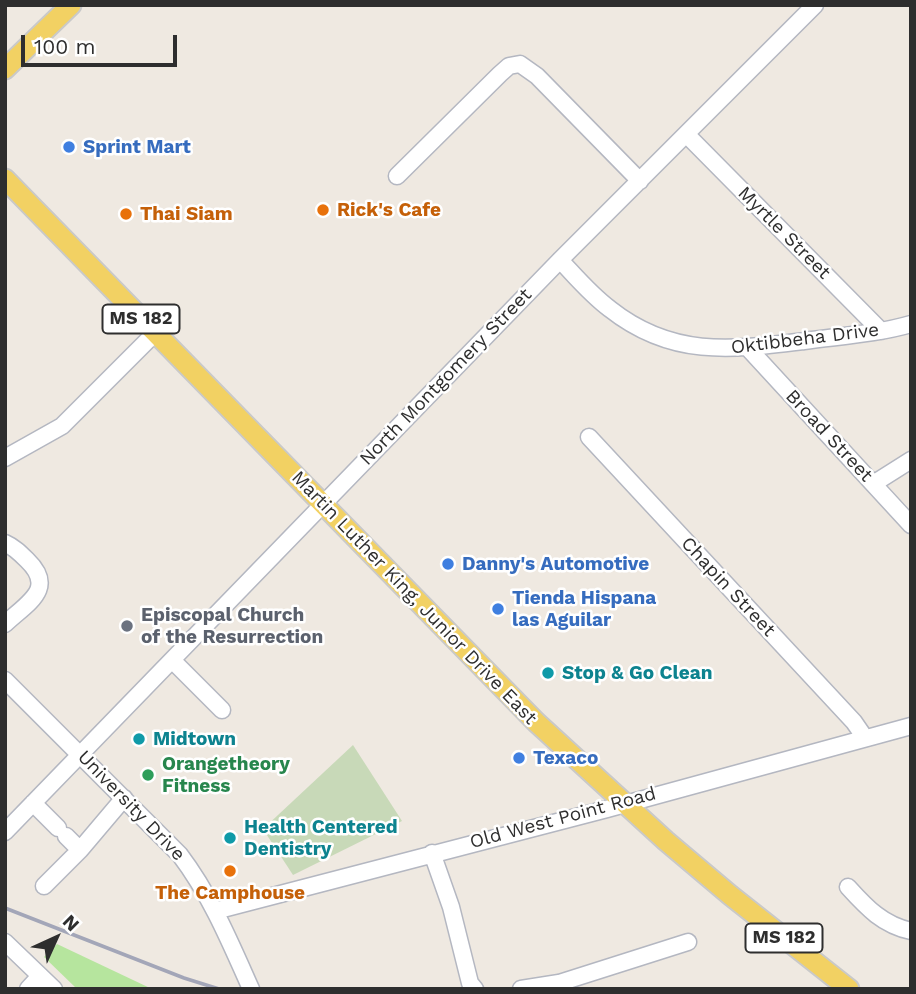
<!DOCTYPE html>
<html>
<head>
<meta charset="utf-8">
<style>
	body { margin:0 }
	#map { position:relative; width:916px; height:994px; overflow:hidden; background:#efe9e1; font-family:"Work Sans",sans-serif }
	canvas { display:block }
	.frame { position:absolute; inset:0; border:7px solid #2e2e2e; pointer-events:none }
	.north { position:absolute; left:21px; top:903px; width:70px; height:70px; -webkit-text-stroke:5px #fff; paint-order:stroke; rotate:45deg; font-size:19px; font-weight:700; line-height:28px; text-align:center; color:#2e2e2e }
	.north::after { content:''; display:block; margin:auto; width:24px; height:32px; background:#2e2e2e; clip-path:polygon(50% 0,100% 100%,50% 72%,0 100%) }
	.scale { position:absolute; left:21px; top:35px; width:156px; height:32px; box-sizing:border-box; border:4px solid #2e2e2e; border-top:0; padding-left:9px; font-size:21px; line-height:24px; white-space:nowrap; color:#2e2e2e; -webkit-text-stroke:5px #fff; paint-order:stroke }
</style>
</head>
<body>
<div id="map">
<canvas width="916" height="994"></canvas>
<div class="frame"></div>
<div class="north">N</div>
<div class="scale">100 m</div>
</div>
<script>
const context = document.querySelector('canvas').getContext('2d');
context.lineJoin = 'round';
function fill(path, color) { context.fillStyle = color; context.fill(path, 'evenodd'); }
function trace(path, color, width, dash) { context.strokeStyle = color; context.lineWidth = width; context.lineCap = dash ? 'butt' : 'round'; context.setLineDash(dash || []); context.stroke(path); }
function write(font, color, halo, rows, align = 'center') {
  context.font = font + ' "Work Sans",sans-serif'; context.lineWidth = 5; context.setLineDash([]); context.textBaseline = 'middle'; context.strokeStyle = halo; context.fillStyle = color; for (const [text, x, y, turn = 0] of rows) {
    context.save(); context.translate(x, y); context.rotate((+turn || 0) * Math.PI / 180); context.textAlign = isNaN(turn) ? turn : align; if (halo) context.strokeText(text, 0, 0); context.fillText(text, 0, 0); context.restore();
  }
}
const green = new Path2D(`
	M57,944l95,45h-75l-33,-32z`);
const cemetery = new Path2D(`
	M353,745l49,76 -109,54 -30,-46z`);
const minor = new Path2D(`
	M687,135l194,196
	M397,176l103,-102 9,-8 11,-2 17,12 103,105
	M560,260c16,17 31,35 50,49 62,49 121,41 194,32 35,-5 73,-7 107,-17
	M748,348l163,177
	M589,437l265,285 11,16
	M5,458l57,-32 93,-93
	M873,484l38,-24
	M5,543c9,4 15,10 22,17 30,29 0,43 -22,64
	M172,660l50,50
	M5,680l175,175c31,41 50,87 71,134
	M33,803l25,25
	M5,832l555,-572 255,-255
	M66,836l14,14
	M432,853l19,54 19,76 5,6
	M44,886l36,-36 44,-52
	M848,887c19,21 35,38 63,44
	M215,911l392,-102 304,-83
	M5,942l49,47
	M28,989l12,-13
	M521,989l38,-6 129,-41`);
const major = new Path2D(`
	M5,69l66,-64
	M5,179l531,543 130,119 64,54 119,94`);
const rail = new Path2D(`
	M5,908l179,70 35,11`);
const markers = [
	[69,147,7,"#3f7fe0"],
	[323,210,7,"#e8710a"],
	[126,214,7,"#e8710a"],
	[448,564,7,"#3f7fe0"],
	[498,609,7,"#3f7fe0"],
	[127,626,7,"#6b7280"],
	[548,673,7,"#0f9aa8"],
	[139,739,7,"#0f9aa8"],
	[519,758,7,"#3f7fe0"],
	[148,775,7,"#2e9e5b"],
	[230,838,7,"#0f9aa8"],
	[230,871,7,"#e8710a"]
];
const shields = [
	[141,319,77],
	[784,938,77]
];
const shieldNames = [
	["MS 182",141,319],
	["MS 182",784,938]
];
const shopNames = [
	["Sprint Mart",83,147],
	["Danny's Automotive",462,564],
	["Tienda Hispana",512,598],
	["las Aguilar",512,620],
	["Texaco",533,758]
];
const foodNames = [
	["Rick's Cafe",337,210],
	["Thai Siam",140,214],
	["The Camphouse",230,893,"center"]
];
const streetNames = [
	["Myrtle Street",784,233,45],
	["Oktibbeha Drive",805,339,-7],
	["North Montgomery Street",446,377,-46],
	["Broad Street",829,436,47],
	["Chapin Street",728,587,47],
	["Martin Luther King, Junior Drive East",414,598,46],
	["University Drive",131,806,46],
	["Old West Point Road",563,818,-15]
];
const worshipNames = [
	["Episcopal Church",141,615],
	["of the Resurrection",141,637]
];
const cultureNames = [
	["Stop & Go Clean",562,673],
	["Midtown",153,739],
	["Health Centered",244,827],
	["Dentistry",244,849]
];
const leisureNames = [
	["Orangetheory",162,764],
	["Fitness",162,786]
];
fill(green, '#b6e59e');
fill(cemetery, '#c8d9b8');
trace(minor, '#b4b7c1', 19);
trace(major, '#c9c9c9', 23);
trace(minor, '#fff', 16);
trace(major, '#f2d163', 19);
trace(rail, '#a3a6b8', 3.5);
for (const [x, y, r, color] of markers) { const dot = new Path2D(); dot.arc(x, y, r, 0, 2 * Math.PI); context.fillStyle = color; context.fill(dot); trace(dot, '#fff', 2.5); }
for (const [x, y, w] of shields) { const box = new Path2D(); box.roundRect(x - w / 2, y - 14.5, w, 29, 5); context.fillStyle = '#fff'; context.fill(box); trace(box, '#2e2e2e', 2); }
write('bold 18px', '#2e2e2e', null, shieldNames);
write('bold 19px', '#366cbe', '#fff', shopNames, 'left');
write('bold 19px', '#c56008', '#fff', foodNames, 'left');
write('19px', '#2e2e2e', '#fff', streetNames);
write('bold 19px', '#5b616d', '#fff', worshipNames, 'left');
write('bold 19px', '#0d838f', '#fff', cultureNames, 'left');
write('bold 19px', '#27864d', '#fff', leisureNames, 'left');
</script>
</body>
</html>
